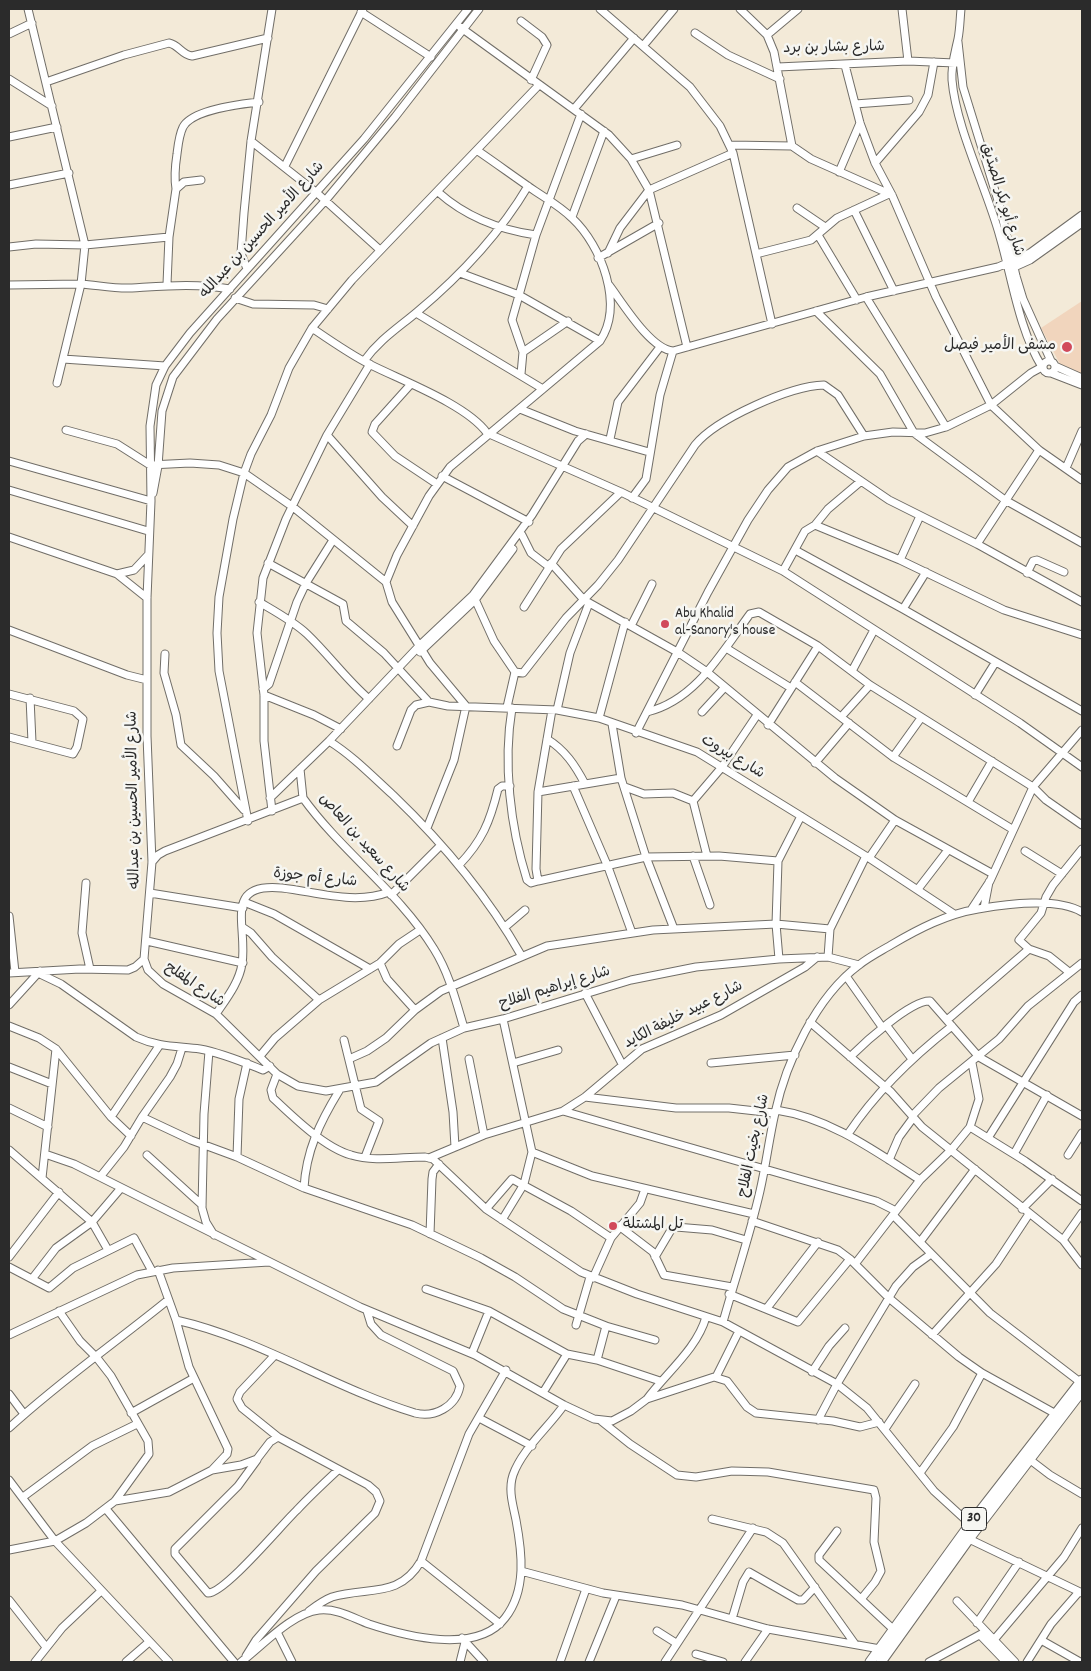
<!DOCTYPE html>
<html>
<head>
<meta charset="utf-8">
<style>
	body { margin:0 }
	#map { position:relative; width:1091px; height:1671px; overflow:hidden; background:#f3ead8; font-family:Dekko,sans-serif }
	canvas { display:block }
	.frame { position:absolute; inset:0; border:10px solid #2b2b2b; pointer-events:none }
</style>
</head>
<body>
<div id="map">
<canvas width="1091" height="1671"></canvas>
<div class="frame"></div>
</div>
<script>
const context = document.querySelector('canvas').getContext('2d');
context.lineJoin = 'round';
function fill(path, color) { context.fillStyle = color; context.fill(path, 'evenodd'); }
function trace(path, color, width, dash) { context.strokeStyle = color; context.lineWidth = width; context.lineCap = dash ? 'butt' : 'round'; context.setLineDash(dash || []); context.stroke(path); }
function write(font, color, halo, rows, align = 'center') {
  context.font = font + ' Dekko,"Playpen Sans Arabic",sans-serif'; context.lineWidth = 5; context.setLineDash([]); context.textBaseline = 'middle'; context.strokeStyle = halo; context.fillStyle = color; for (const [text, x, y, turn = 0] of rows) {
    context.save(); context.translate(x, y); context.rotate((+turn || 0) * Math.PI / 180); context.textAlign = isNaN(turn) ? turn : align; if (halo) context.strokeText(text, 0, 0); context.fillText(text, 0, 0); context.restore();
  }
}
const built = new Path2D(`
	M1082,301v73l-21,-8 -20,-38z`);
const minor = new Path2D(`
	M28,9l57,236 -4,39c16,1 34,5 51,4 33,-2 64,-5 98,1
	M600,9l90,78 30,39 13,27 39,171
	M740,9l27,26 7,17 18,94 19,13 81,36
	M902,9l6,52
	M961,9c-1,10 -1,20 -3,30 -3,14 -7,26 -6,41 4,48 35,109 48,157 12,41 19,93 42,130
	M361,12l70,45
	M521,21l21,16 5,8 -16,35
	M460,27l149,108 22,24 18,31 38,157
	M695,33l33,22 52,24
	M9,34l23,-11
	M767,35l31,-26
	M958,42l5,45 37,120 16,69 7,23 28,62
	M643,46l31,-37
	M845,65l15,58 15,40 17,32 44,102 55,108 48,45 43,30
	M778,67l130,-6 47,2
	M9,79l43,27
	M46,82l78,-27 45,-12c10,2 13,12 23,13l76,-18
	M855,104l54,-4
	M574,109l60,-71
	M9,137l48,-10
	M251,141l66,52 63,57
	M730,145l62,1
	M631,159l46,-14
	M875,163l44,-51 9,-17 6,-33
	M285,166l78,-157
	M839,172l21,-49
	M9,185l60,-12
	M176,189c-2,-12 -1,-22 1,-35 1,-8 2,-19 6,-27 9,-17 57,-23 76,-25
	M438,192c27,24 62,38 98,43
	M797,208l28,19
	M854,210l40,81
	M572,217l32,-86
	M818,235l39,65
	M9,247l27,-3 49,1 84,-8
	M608,253l12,-25 29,-38 84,-37
	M756,254l55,-14 26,-22 52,-24
	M598,258l61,-35
	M247,269l-6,-16 3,-40 7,-72 21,-132
	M1010,269l20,-9 52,-37
	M460,273l59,22 81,46
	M167,284l2,-47 7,-48 8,-7 17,-2
	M9,285l72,-1 -24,99
	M609,285c13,17 41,64 64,66l193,-54 132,-30 32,-14 52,-38
	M866,297l80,130
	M235,298l18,6 61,1 14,4
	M816,311l64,63 34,59 91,67 77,43
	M416,313l127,76
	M312,328c19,13 39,27 59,37 32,16 96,40 116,68l134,59 162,79 237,152 62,44
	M523,352l45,-31
	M63,359l102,7
	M1043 367a6 6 0 1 1 12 0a6 6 0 1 1-12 0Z
	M364,361c15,-21 34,-33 53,-49 43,-36 82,-77 111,-126
	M1055,366l27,12
	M1051,373l31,12
	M521,374l2,-22 -11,-32 24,-85 45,-121
	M411,384l-36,40 -3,8 23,24 42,28
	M520,409l55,22 74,21
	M66,430l51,14 33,21 40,-2 29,2 25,8 49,34 93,75
	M327,435l55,62 31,29
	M610,439l8,-37 42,-55
	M1039,450l-62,94 105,58
	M817,451l72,49 88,44
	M9,461l142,40
	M1066,468l16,-37
	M442,476l87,46
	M9,490l139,41
	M153,493l5,-27 4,-55 11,-34 44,-58 108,-118 70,-84 84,-108
	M632,498l14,-19 14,-84 13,-44
	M815,525l13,-16 32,-27
	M522,535l9,18 17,13
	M9,537l108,37 30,24
	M797,551l106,58 179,102
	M900,560l20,-44
	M268,563l75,41 3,17 38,32 45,49
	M551,563l33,37 95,53 28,19 128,106 60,42 98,54
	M783,571l22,-40 10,-6 85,35 104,50 78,25
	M1027,573l6,-12 4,-1 27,12
	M117,574l17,-4 14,-15
	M474,597l20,44 21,31 -8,35
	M259,602c17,10 34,19 48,32 22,21 39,45 62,65
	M524,607l37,-58 60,-57
	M903,609l23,-37
	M631,626l21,-42
	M9,630l118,45 20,5
	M726,648l65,40
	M420,652l55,-52 38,-51
	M165,654l-1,19 12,42 5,30 33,31 30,34
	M852,671l22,-41
	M515,672l8,1 43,-55 32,-33 20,-25 77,-115c21,-26 95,-59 129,-60l14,10 26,41
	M795,682l98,75 119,72
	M263,689l6,-5 28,-82 9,-19 27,-43
	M9,694l65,17 9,8 -6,28 -4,7 -64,-17
	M264,695l50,20 27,14
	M975,695l20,-32
	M30,698l2,44
	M512,708c-9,55 -2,118 15,172l4,3 7,-2
	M552,710l-14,82 -2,77 2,12 108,-24 73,-1 59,5
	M557,710l13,-57 19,-50
	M647,712c49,-12 75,-60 103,-98l9,-2 59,34 52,39 163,102 13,13 36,25
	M702,712l23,-25
	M841,717l29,-32
	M599,718l26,-96
	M612,724l9,54
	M768,725l50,-79
	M636,733l72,-141 40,-72 20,-30 20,-23 29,-16 47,-15 29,-4 32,1 21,-6 45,-22 40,-32 11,-6
	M547,739c18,11 28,26 38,45
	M329,741c24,15 43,35 64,54 50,48 94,100 128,160
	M397,746l14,-36 5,-5 13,-3 19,4 109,4 42,8 98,34 172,106 85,56
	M893,757l28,-39
	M815,763l34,-40
	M300,769l3,29
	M573,786l35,81 24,66
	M625,787l19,7 29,-1 20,8 14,55
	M538,792l83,-14 25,79 28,72
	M270,798l59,-57 91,-96 53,-50 59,-80 46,-74 8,-7
	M693,801l29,-34 35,-52
	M968,802l24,-41
	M272,811l-8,-70v-46l-7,-62 6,-55 23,-59 41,-84 43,-71
	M248,821l-29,-150 -2,-38 2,-36 14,-78 11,-46 7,-19 20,-39 18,-47 23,-40 40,-48 186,-194
	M427,828l27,-68 12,-54 -36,-43 -38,-61 -6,-20 11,-27 32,-59 21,-29 150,-126c24,-36 2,-95 -28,-123 -11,-11 -25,-19 -37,-27 -19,-13 -38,-27 -57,-40
	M1025,851l37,23
	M693,856l17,49
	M869,858l26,-38
	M152,862l6,-7 7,-4 138,-53c39,54 96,94 131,151 15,24 22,52 30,79
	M459,865c23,-24 31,-43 39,-76l4,-3h8
	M86,883l-4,50 8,36
	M918,889l30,-39
	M150,893l93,15
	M391,895l50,-50
	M244,902l30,12 96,55
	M984,908l5,-26
	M971,910l19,-29 43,-94 49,-57
	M9,916l6,56
	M242,927l9,6 21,24 47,43
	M505,927l20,-17
	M147,941l96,22
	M828,957l2,-28 36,-73
	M144,959l4,11 15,14 53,30 61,60 21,12 28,5 50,-9 55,-39 33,-15 39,-9 128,-39 65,-13 83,-8 49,-2 31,8
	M779,959l-3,-35 2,-63 23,-45
	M380,963l7,16 28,31
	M1069,972l-20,-16 -20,-7 -10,-9 22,-27 5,-16 7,-12 29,-36
	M9,973l71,-4 48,1 7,-3 9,-8 8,-97 -5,-126v-138l4,-97 -1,-75 6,-41 9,-19 25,-33 174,-194 104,-130
	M38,973l23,11 75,53c22,10 41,9 64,12 22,4 43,13 63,21l7,-4
	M846,976l36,51
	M585,993l37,71
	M9,1005l31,-34
	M216,1014c10,-15 23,-31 26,-50 6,-38 -20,-82 40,-76 35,4 73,17 107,4
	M503,1019l29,133 60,24 162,38
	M947,1020l82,-71
	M810,1022l81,70 31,35 141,113 19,25
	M886,1025l26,34
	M9,1026l30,12 17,11 55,68 20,19
	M442,1038l11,74 2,35
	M344,1040l17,69 18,12 -14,36
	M209,1051l-5,63 -2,94 4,14 8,13
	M260,1056l15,-18 44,-38 61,-37 19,-19 21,-14
	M850,1057c14,-14 61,-57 80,-56l49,56 103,59
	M349,1059l18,-8 19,-13 29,-28 26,-19 106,-45 106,-16 123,-6 54,5
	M469,1059l15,76
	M513,1063l45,-13
	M711,1063l84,-8
	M9,1067l43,17
	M277,1074l-6,16 2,8c20,19 52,50 78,57 23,7 50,2 74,2l8,2 53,50 95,63 56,22 86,28 114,62 30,24 67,83 36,33
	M585,1097l91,11h53l45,5
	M9,1108l39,19
	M776,1110c54,8 99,41 144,70
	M563,1111l313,90 20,10
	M912,1116l27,-28 60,-49 29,-33 54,-43
	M111,1117l48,-71
	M142,1117l49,23 46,17 67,31 108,37 69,33 34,19 48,32 43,17 -9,34
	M970,1127l55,34 57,40
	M848,1134c28,-42 63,-76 104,-108
	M988,1138l86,-136 8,-7
	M9,1150l83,72 29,-34
	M45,1154l29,10 286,143 115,48 89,50 30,14 18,2 19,-10 16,-12 67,-22 13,4 20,26 9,6 77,8 27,6 19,-5
	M1014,1154l33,-59
	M147,1155l55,50
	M1068,1155l14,-22
	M237,1157l2,-58 8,-36
	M429,1158l55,-23 79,-24 22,-14 57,-48 79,-34 84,-48 12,-10
	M889,1160l10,-23 14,-19
	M100,1177l24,-30 18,-30 28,-40 7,-13 5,-16
	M42,1178l14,-129
	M304,1188c2,-37 16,-66 35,-97
	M486,1209l26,-30 59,32 40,27
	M1022,1209l30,-30
	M893,1215l97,98 90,69
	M502,1220l22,-36 8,-32
	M752,1221l86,29 12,9 39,39 70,59 23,16 74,41
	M619,1226l34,26 11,23 68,12
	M430,1234l2,-55 1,-7 6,-8
	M1063,1240l19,-27
	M920,1242l55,-73
	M9,1257l50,-65
	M655,1257l16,-27 5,-3 36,3 34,10
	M855,1264l65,-84 31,-30 19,-23 9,-28 -7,-36
	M9,1267l40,21 24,-20 61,-30 18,33
	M158,1270l18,50c84,19 157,68 239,93 19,5 41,-6 45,-27l-7,-15 -72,-36 -10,-11 -4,-13
	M593,1278l18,-40 29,-35 5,-14
	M32,1279l24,-31 36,-26 16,28
	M426,1289l63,22
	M729,1294l69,28 52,-63
	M767,1308l51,-66
	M176,1320l13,47 39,82 -1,5 -15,16
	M723,1322c12,-43 27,-87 37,-131 6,-26 9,-52 15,-78 11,-51 41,-116 84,-148 10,-8 22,-14 32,-20 27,-16 56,-31 87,-36 29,-5 78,-12 104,3
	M576,1325l14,-48
	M606,1326l49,14
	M9,1335l128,-60 36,-7 96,-6
	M932,1335l64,-71 33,-50
	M472,1353l17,-42 78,43 30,6 63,21
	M274,1356l-34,36 -3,7 5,9 36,29
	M812,1372l17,-26 16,-18
	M716,1377l23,-46
	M544,1391l23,-37
	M9,1394l15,20
	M647,1399c19,-26 50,-50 59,-82
	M131,1413l63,-35
	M479,1418l53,28
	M600,1420l30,24 47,31 19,2 36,-6 36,1 106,18 2,8 -2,44 7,29 -6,11 -13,16
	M818,1420l19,-36 59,-98 17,-19 18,-13
	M9,1428c50,-46 106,-85 159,-128
	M885,1429l30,-45
	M1029,1459l21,16 32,19
	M257,1460l-19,26 -63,63v5l33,39c17,0 74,-69 89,-83 13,-14 27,-27 41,-40
	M920,1473l33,-46 29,-54
	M9,1480l46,61 114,121
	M23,1497l69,-51 45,-22
	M115,1501l54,-9 43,-22 29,-5 16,-6 13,-17 8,-5 90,48 8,7 4,9 -5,12 -59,58 -60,69 -10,16
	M106,1509l128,153
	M712,1519l54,13 17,11 72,101
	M837,1531l-18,24v5l75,70
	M969,1539l113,54
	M9,1550l46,-9 31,-18 29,-22 34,-47 -1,-13 -37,-65 -14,-18 -17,-17 -21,-30
	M421,1561l79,63
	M521,1571l82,22 79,12 86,24 112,20
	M9,1600l37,47
	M957,1601l58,61
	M309,1611c8,-6 15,-11 23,-14 36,-11 67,2 89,-36l48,-127 37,-64
	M732,1619l11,-37 6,-10 49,28h5l12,-13
	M977,1623l42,-61
	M657,1631l19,12
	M277,1632l15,30
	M980,1635l26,27
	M462,1638l22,24
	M1041,1640l39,22
	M993,1641l71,-84 18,-29
	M696,1654l27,8
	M35,1662l27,-34 39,-37
	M126,1662l23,-20
	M241,1662c21,-16 51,-49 78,-52 18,-2 34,8 50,14 36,12 108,31 136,-6 22,-28 17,-66 11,-98 -3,-15 -8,-30 -3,-45 9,-26 36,-48 51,-70
	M460,1662l5,-20
	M560,1662l26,-73
	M589,1662l27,-66
	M665,1662l88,-134
	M745,1662l23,-33
	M929,1662l56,-30
	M1027,1662l24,-38 27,-31`);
const major = new Path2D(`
	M870,1662l100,-138 112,-144
	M881,1662l88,-123 113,-148`);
const markers = [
	[1067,347,6,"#d1495b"],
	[665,624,5,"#d1495b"],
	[613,1226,5,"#d1495b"]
];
const shields = [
	[974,1519,25]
];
const shieldNames = [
	["30",974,1519]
];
const streetNames = [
	["شارع بشار بن برد",834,49,-1],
	["شارع أبو بكر الصدّيق",1001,200,73],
	["شارع الأمير الحسين بن عبدالله",263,231,-48],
	["شارع بيروت",732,758,31],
	["شارع الأمير الحسين بن عبدالله",135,800,-91],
	["شارع سعيد بن العاص",363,844,48],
	["شارع أم جوزة",315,879,6],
	["شارع المفلح",194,986,34],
	["شارع إبراهيم الفلاح",555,989,-17],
	["شارع عبيد خليفة الكايد",684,1016,-27],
	["شارع بخيت الفلاح",755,1146,-78]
];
const poiNames = [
	["مشفى الأمير فيصل",1056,347,"right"],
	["Abu Khalid",675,615],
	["al-Sanory's house",675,632],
	["تل المشتلة",623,1226]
];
fill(built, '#f1d5bd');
trace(minor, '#716e68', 9);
trace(major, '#716e68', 11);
trace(minor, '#fff', 7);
trace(major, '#fff', 9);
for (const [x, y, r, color] of markers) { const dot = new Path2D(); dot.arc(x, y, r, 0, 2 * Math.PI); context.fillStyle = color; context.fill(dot); trace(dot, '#f6f6f2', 2); }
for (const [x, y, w] of shields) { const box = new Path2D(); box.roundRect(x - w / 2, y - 11.5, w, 23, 4); context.fillStyle = '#f6f6f2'; context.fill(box); trace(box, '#2b2b2b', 1); }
write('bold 14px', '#2b2b2b', null, shieldNames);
write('15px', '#2b2b2b', '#f6f6f2', streetNames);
write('15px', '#2b2b2b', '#f6f6f2', poiNames, 'left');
</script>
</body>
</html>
